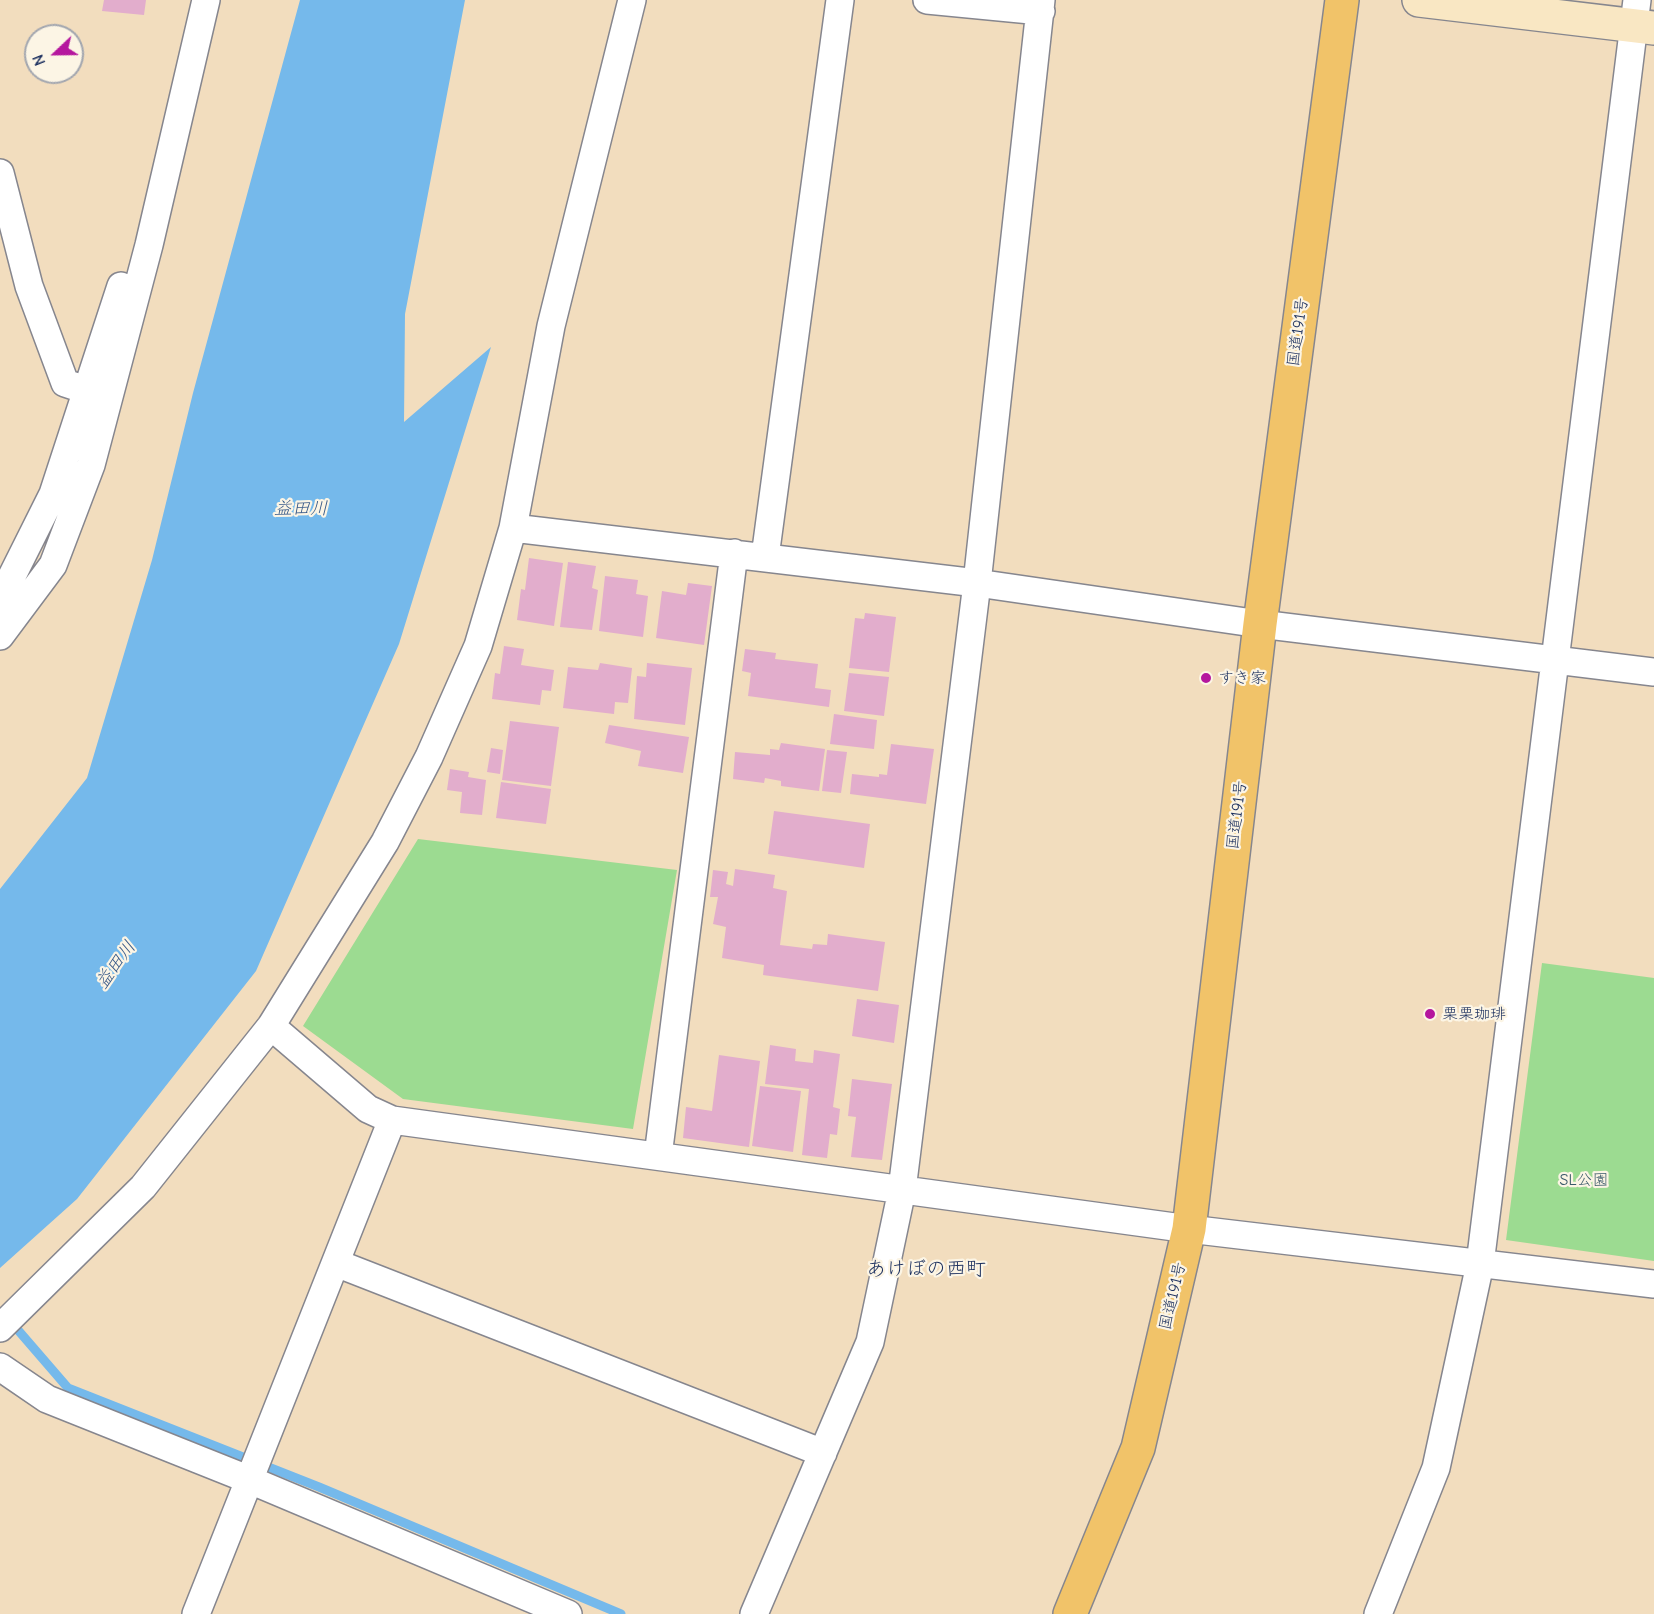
<!DOCTYPE html>
<html>
<head>
<meta charset="utf-8">
<style>
	body { margin:0 }
	#map { position:relative; width:1654px; height:1614px; overflow:hidden; background:#f2ddbe; font-family:"Comic Neue",sans-serif }
	canvas { display:block }
	.north { position:absolute; left:24px; top:24px; width:60px; height:60px; box-sizing:border-box; background:#fcf5e5; border:2px solid #a2a6af; border-radius:50%; rotate:248deg; font-size:16px; font-weight:700; line-height:24px; text-align:center; color:#1b2f5e }
	.north::after { content:''; display:block; margin:auto; width:21px; height:27px; background:#b5179e; clip-path:polygon(50% 0,100% 100%,50% 72%,0 100%) }
</style>
</head>
<body>
<div id="map">
<canvas width="1654" height="1614"></canvas>
<div class="north">N</div>
</div>
<script>
const context = document.querySelector('canvas').getContext('2d');
context.lineJoin = 'round';
function fill(path, color) { context.fillStyle = color; context.fill(path, 'evenodd'); }
function trace(path, color, width, dash) { context.strokeStyle = color; context.lineWidth = width; context.lineCap = dash ? 'butt' : 'round'; context.setLineDash(dash || []); context.stroke(path); }
function write(font, color, halo, rows, align = 'center') {
  context.font = font + ' "Comic Neue","Klee One",sans-serif'; context.lineWidth = 4.5; context.setLineDash([]); context.textBaseline = 'middle'; context.strokeStyle = halo; context.fillStyle = color; for (const [text, x, y, turn = 0] of rows) {
    context.save(); context.translate(x, y); context.rotate((+turn || 0) * Math.PI / 180); context.textAlign = isNaN(turn) ? turn : align; if (halo) context.strokeText(text, 0, 0); context.fillText(text, 0, 0); context.restore();
  }
}
const green = new Path2D(`
	M418,839l259,31 -44,259 -230,-30 -100,-73z
	M1542,963l112,15v283l-148,-21z`);
const water = new Path2D(`
	M300,0h165l-60,314 -1,108 87,-75 -92,297 -143,327 -179,228 -77,69v-379l87,-111 65,-218 41,-167z`);
const stream = new Path2D(`
	M11,1322l57,66 251,99 302,127`);
const building = new Path2D(`
	M104,0h42l-2,15 -42,-4z
	M529,558l34,5 -9,63 -37,-6 4,-31 4,1z
	M568,562l28,4 -4,22 6,2 -6,40 -32,-3z
	M605,576l33,4 -2,14 12,2 -5,41 -44,-6z
	M688,583l24,3 -8,59 -48,-7 6,-47 24,4z
	M865,613l31,4 -7,55 -40,-4 6,-50 9,1z
	M504,646l20,3 -3,16 33,5 -3,21 -9,-1 -2,15 -48,-6 3,-26 5,1z
	M745,649l31,4 -1,6 43,5 -3,24 16,2 -2,17 -81,-11 3,-23 -9,-2z
	M600,663l32,5 -4,35 -13,-1 -1,12 -51,-6 5,-41 30,3z
	M647,663l45,5 -7,57 -51,-6 3,-43 9,1z
	M849,673l40,4 -5,39 -40,-5z
	M834,714l43,6 -3,29 -44,-5z
	M510,721l49,6 -8,59 -49,-6z
	M609,725l80,12 -6,36 -45,-7 3,-15 -36,-8z
	M781,743l44,6 -6,42 -38,-5v-5l-16,-3 -1,5 -31,-4 2,-27 35,3v-6l9,1z
	M891,744l43,5 -8,55 -76,-10 2,-20 27,3v-3l8,1z
	M491,748l12,2 -3,24 -13,-2z
	M827,750l20,2 -6,41 -19,-2z
	M450,769l19,3 -1,5 18,3 -4,35 -22,-2 2,-21 -15,-2z
	M501,782l50,7 -5,35 -50,-6z
	M774,811l96,13 -6,44 -96,-14z
	M735,869l40,6 -2,13 14,3 -7,54 32,4 1,-5 14,1 1,-11 57,8 -7,49 -115,-16 1,-10 -42,-7 4,-31 -13,-3 5,-27h-8l3,-27 15,2 -2,12 7,2z
	M857,999l42,6 -5,38 -42,-7z
	M770,1045l26,4 -1,12 18,2 1,-13 26,4 -7,53 7,2 -3,26 -7,-1 -3,24 -25,-3 7,-66 -44,-5z
	M719,1055l41,6 -11,86 -66,-9 3,-31 26,4z
	M852,1079l40,5 -10,76 -31,-3 5,-40 -8,-1z
	M760,1086l41,5 -8,61 -41,-6z`);
const street = new Path2D(`
	M927,0l114,11
	M0,173l29,113 36,97 21,7
	M513,528l464,55 283,41 394,48
	M765,557l75,-557
	M0,600l53,-106 68,-208
	M0,636l53,-71 38,-100 58,-220 57,-245
	M271,1026l97,83 24,11 797,109 465,55
	M658,1156l76,-603
	M336,1263l487,190
	M0,1328l143,-141 128,-161 114,-184 44,-85 49,-111 35,-118 38,-202 81,-326
	M0,1367l47,32 203,81 318,134
	M196,1614l196,-494
	M754,1614l116,-272 32,-152 75,-607 64,-583
	M1378,1614l58,-146 44,-204 157,-1264`);
const secondary = new Path2D(`
	M1419,0l235,28`);
const highway = new Path2D(`
	M1070,1614l68,-166 51,-219 71,-605 82,-624`);
const markers = [
	[1206,678,6,"#b5179e"],
	[1430,1014,6,"#b5179e"]
];
const streetNames = [
	["国道191号",1298,332,-82],
	["国道191号",1237,815,-83],
	["国道191号",1173,1296,-77]
];
const poiNames = [
	["すき家",1218,678],
	["栗栗珈琲",1442,1014]
];
const parkNames = [
	["SL公園",1584,1180]
];
const waterNames = [
	["益田川",301,509],
	["益田川",116,965,-54]
];
const quarterNames = [
	["あけぼの西町",926,1269]
];
fill(green, '#9cdb91');
fill(water, '#75b9eb');
trace(stream, '#75b9eb', 9);
fill(building, '#e2adcc');
trace(street, '#86868e', 30);
trace(secondary, '#86868e', 36);
trace(highway, '#86868e', 36);
trace(street, '#fff', 27);
trace(secondary, '#f9e7c3', 33);
trace(highway, '#f1c369', 33);
for (const [x, y, r, color] of markers) { const dot = new Path2D(); dot.arc(x, y, r, 0, 2 * Math.PI); context.fillStyle = color; context.fill(dot); trace(dot, '#fcf5e5', 2); }
write('16px', '#1b2f5e', '#fcf5e5', streetNames);
write('16px', '#1b2f5e', '#fcf5e5', poiNames, 'left');
write('16px', '#3b5a6b', '#fcf5e5', parkNames);
write('italic 18px', '#365888', '#fcf5e5', waterNames);
write('20px', '#1b2f5e', '#fcf5e5', quarterNames);
</script>
</body>
</html>
